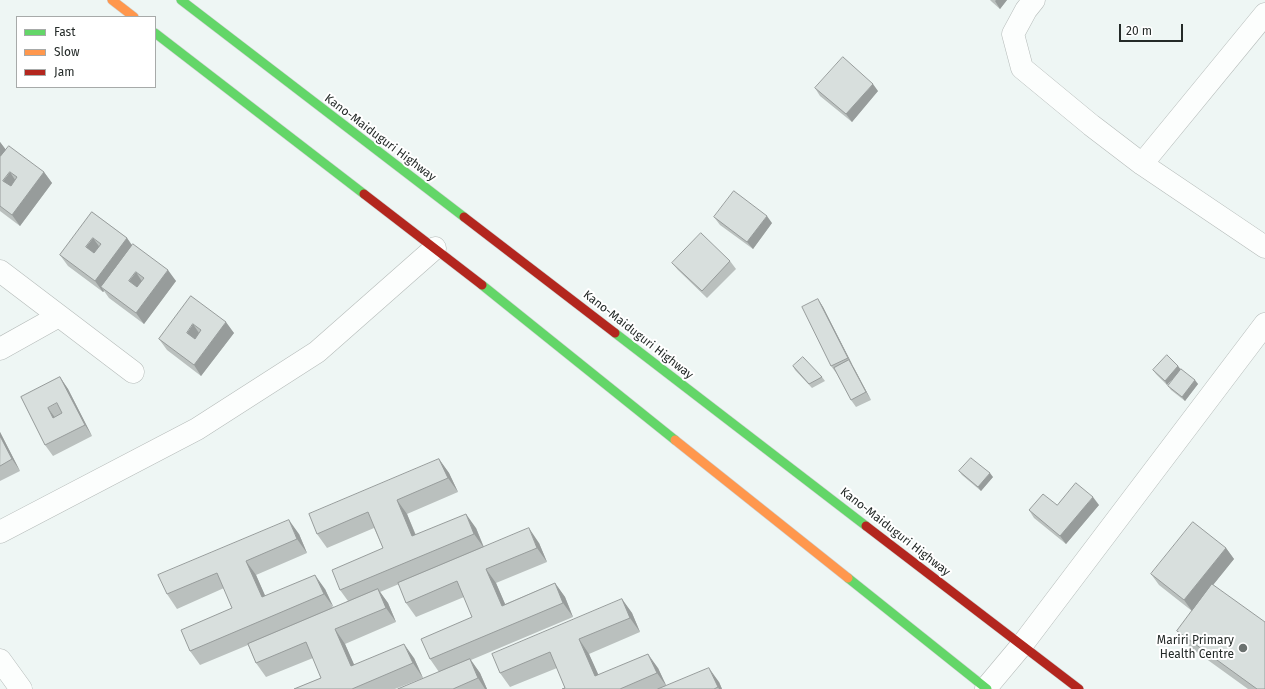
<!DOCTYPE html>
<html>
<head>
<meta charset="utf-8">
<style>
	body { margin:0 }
	#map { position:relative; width:1265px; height:689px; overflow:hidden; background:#eef6f4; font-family:"Fira Sans",sans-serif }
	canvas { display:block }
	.legend { position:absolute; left:16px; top:16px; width:140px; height:72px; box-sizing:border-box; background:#fff; border:1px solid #a7aaa9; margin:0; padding:5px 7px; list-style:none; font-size:12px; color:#242a28 }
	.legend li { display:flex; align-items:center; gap:8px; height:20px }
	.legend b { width:20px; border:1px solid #a7aaa9 }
	.scale { position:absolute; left:1119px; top:24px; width:64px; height:18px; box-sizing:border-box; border:2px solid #242a28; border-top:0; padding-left:5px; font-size:12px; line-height:14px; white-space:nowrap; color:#242a28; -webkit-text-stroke:3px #fff; paint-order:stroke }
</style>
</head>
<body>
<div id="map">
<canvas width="1265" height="689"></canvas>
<ul class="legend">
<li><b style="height:5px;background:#63d668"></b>Fast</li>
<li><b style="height:5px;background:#ff974d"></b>Slow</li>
<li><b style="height:5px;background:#b3261e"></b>Jam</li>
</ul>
<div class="scale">20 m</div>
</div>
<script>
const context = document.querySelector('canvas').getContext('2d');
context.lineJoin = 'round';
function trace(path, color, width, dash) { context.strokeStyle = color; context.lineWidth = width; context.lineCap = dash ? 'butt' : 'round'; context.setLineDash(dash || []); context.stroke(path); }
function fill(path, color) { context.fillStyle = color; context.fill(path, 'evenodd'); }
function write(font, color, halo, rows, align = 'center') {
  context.font = font + ' "Fira Sans",sans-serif'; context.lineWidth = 4; context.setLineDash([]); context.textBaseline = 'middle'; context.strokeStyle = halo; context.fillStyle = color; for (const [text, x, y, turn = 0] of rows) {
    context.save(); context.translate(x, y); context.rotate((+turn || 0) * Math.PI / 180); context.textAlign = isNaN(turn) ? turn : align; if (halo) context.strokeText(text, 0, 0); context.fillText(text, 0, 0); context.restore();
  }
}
const street = new Path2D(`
	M1034,0l-8,10 -13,24 9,34 69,57 51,39 123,83
	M1142,164l123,-150
	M0,271l133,101
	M0,349l59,-33
	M0,532l197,-103 120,-77 118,-104
	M0,660l21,29
	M986,688l36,-43 243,-321`);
const fast = new Path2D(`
	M181,0l283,217
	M155,33l209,161
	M482,285l193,155
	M615,333l251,193
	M848,578l139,111`);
const slow = new Path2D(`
	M112,0l22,17
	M675,440l173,138`);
const jam = new Path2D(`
	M364,194l118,91
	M464,217l151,116
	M866,526l213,163`);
const wall = new Path2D(`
	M990,0h17l-7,9 -8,-7z
	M815,88l63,3 -26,31 -32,-26z
	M0,142l6,8 38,22 8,11 -32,43 -20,-15z
	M92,212l35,26 5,7 44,36 -32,43 -35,-26 -5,-7 -1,1 -35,-26 -8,-11z
	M714,217l58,6 -19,26 -33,-24z
	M730,261l6,8 -29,29 -29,-28 -6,-7z
	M191,296l43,37 -33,43 -34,-26 -8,-11z
	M818,299l5,8 30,59 18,34 -15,7 -5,-7 -14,-26 -6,-8z
	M793,366l29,11 3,4 -13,7 -17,-18z
	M1178,366l3,4 17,14 -13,17 -14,-11 -3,-4 11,-14 -12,13 -11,-11 -3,-4z
	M60,377l8,12 24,47 -39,20 -8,-11 -24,-48z
	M0,432l20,39 -20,10z
	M439,459l10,14 9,19 -51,22 9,21 60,-7 8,19 55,-4 8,19 -51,21 9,21 50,-21 10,14 8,20 -102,43 9,13 7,16h-89l41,-17 -9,-13 42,-42 -8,-20 -48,20 -10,-14 -7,-19 -19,8 8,11 8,19 -51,22 9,21 60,-7 9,20 -28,11h-101l27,-11 -8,-20 -47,19 -10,-14 -8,-18 -48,20 -10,-14 42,-43 -8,-20 -47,21 -10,-15 132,-60 8,19 -51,22 9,21 60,-7 8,19 15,-7 -8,-11 43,-42 -9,-20 -47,20 -10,-14z
	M959,471l34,6 -12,14 -19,-16z
	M1057,505h42l-33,39 -32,-26 -5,-8z
	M1226,548l8,11 -21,26 52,104h-17l-61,-44 -10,-14 15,-20 -33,-26 -8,-11z
	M622,599l10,14 8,19 -51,22 9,21 60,-7 8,18 53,-4 3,7h-160l3,-1 -8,-20 -47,19 -10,-14z`);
const shadedWall = new Path2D(`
	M996,0h11l-7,9 -5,-8z
	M873,84l5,7 -26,31 -6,-8z
	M0,142l6,8 -6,7z
	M10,172l7,11 -6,9 -8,-11z
	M44,172l8,11 -32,43 -8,-11z
	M767,216l5,7 -19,26 -6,-7z
	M93,238l8,11 -7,9 -8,-11z
	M127,238l8,12 -34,37 3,4 -1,1 -8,-11z
	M168,270l8,11 -32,43 -8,-11z
	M136,272l7,11 -6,10 -8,-12z
	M818,299l5,8 30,59 -5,-8z
	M226,322l8,11 -33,43 -7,-11z
	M193,324l8,12 -7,9 -7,-12z
	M849,360l5,8 17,32 -5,-8z
	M1178,366l3,4 -14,15 -2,-4z
	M60,377l8,12 24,47 -7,-11z
	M1195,380l3,4 -13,17 -3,-4z
	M48,408l8,11 -3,-1z
	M0,432l20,39 -8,-12 -12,-23z
	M439,459l10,14 9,19 -10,-14z
	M990,473l3,4 -12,14 -3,-4z
	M1093,497l6,8 -33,39 -6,-8z
	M397,500l10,14 15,37 -10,-15z
	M466,514l10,14 8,20 -10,-14z
	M289,520l10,14 8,19 -10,-14z
	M529,528l10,15 8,19 -10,-14z
	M1226,548l8,11 -42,52 -8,-11z
	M246,561l10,14 16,36 -10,-14z
	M486,569l10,14 16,37 -10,-14z
	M315,575l10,14 9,19 -10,-14z
	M555,583l10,14 8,20 -10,-14z
	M378,589l10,14 8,19 -10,-14z
	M622,599l10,14 8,19 -10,-14z
	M335,629l10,15 16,36 -10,-14z
	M579,639l10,15 16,35 -10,-13z
	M404,644l10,14 9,20 -10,-15z
	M648,654l10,14 9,19 -10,-14z
	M470,659l10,14 7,16h-2l-7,-11z
	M709,668l10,14 3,7h-3l-1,-2z`);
const building = new Path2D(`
	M843,57l30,27 -27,30 -31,-26z
	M9,146l35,26 -32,43 -12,-9v-49zM10,172l7,5 -6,9 -8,-5z
	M734,191l33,25 -20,26 -33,-25z
	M92,212l35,26 -32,43 -35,-26zM93,238l8,6 -7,9 -8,-6z
	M701,233l29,28 -28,30 -30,-28z
	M133,244l35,26 -32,43 -35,-26zM136,272l8,6 -7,9 -8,-6z
	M191,296l35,26 -32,43 -35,-26zM193,324l8,6 -6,9 -8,-6z
	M818,299l30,59 -17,8 -29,-59z
	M1167,355l11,11 -13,15 -12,-11z
	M803,357l19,20 -13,7 -16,-18z
	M849,360l17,32 -15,8 -17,-32z
	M1181,369l14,11 -13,17 -14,-11z
	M60,377l25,48 -40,20 -24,-48zM57,403l5,10 -9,5 -5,-10z
	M0,436l12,23 -12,7z
	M971,458l19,15 -12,14 -19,-16z
	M439,459l9,19 -51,22 15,36 54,-22 8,20 -134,56 -8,-20 51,-22 -15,-36 -51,22 -8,-20z
	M1076,483l17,14 -33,39 -31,-26 14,-16 14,11z
	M289,520l8,19 -51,22 16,36 53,-22 9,19 -134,57 -9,-21 51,-22 -15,-35 -50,21 -9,-19z
	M1193,522l33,26 -42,52 -33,-26z
	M529,528l8,20 -51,21 16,37 53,-23 8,20 -133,56 -9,-20 51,-22 -15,-36 -51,22 -8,-20z
	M1212,584l53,38v67h-8l-80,-58z
	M378,589l8,19 -51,21 16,37 53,-22 9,19 -61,26h-58l27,-11 -15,-36 -50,21 -8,-19z
	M622,599l8,19 -51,21 16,37 53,-22 9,19 -37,16h-58l3,-1 -15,-36 -50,21 -8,-19z
	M470,659l8,19 -25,11h-55z
	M709,668l9,19 -4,2h-56z`);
const markers = [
	[1243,648,5,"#6b716f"]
];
const streetNames = [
	["Kano-Maiduguri Highway",380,138,37],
	["Kano-Maiduguri Highway",638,335,38],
	["Kano-Maiduguri Highway",895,532,38]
];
const poiNames = [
	["Mariri Primary",1234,641],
	["Health Centre",1234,655]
];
trace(street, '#b5bbb9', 23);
trace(fast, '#cdd1d0', 10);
trace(slow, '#cdd1d0', 10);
trace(jam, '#cdd1d0', 10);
trace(street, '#fcfefd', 22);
trace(fast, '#63d668', 9);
trace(slow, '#ff974d', 9);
trace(jam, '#b3261e', 9);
fill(wall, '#bac0be');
fill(shadedWall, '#979c9b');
fill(building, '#d8dfdd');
trace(building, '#979c9b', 1);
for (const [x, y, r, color] of markers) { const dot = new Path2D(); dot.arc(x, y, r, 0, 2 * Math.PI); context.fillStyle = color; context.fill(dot); trace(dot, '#fff', 1.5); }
write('12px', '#242a28', '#fff', streetNames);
write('12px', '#242a28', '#fff', poiNames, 'right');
</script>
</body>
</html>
